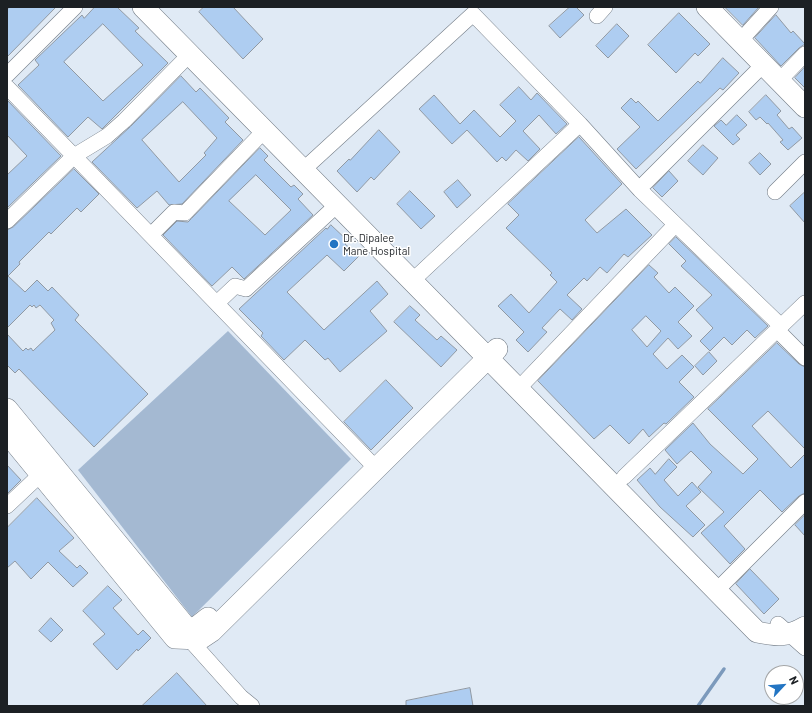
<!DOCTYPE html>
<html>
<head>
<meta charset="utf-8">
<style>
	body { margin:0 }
	#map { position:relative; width:812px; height:713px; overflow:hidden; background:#e0eaf5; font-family:Barlow,sans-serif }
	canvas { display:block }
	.frame { position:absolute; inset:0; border:8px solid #1c2024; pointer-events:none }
	.north { position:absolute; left:764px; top:665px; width:40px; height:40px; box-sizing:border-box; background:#fff; border:1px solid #a4a6a7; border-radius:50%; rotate:64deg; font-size:11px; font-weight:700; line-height:16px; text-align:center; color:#1c2024 }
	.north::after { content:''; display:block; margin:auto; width:14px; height:18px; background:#2375c3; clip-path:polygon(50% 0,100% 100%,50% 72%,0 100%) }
</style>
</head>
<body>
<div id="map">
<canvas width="812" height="713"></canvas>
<div class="frame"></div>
<div class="north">N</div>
</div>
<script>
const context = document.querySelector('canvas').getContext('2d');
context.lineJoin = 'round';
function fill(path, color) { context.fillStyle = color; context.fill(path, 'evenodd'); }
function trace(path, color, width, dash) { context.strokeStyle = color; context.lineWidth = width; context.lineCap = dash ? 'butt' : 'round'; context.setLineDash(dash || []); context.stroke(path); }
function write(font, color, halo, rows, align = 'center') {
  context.font = font + ' Barlow,sans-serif'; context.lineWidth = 3; context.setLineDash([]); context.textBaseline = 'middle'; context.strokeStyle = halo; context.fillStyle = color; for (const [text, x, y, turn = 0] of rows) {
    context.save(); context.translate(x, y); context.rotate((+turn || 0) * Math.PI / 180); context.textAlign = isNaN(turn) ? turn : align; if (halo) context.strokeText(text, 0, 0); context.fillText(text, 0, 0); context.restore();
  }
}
const green = new Path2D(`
	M228,331l123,128 -159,158 -114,-147z`);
const stream = new Path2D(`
	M698,706l26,-37`);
const building = new Path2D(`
	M10,7h46l-49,50v-47z
	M95,7h22l22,21 -4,3 33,32 -66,66 -14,-12 -20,20 -50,-52 21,-20 -4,-5 47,-45 2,3zM103,24l40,41 -40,36 -39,-39z
	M204,7h29l30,32 -20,20 -44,-47z
	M570,7h6l8,8 -24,23 -11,-12z
	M725,7h34l-16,18z
	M679,13l31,31 -12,12 -3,-3 -19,20 -28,-28z
	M776,15l15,18 2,-2 12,13 -6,4 -18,18 -26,-28z
	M617,24l12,12 -21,22 -12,-12z
	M723,58l16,15 -16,17 -3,-2 -84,81 -19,-20 23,-22 -19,-19 10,-10 5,5 2,-2 20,20 40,-40 2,2z
	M805,67v21l-10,-10z
	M181,76l15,16 4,-4 29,30 -4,4 18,18 -61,64 -13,1 -12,-14 -20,17 -45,-46 38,-35zM183,102l34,36 -13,15 2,2 -27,27 -37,-42z
	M519,87l12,13 6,-7 30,31 -11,10 -17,-19 -16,16 17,18 -12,12 -12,-11 -10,11 -4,-4 -5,5 -30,-32 -15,14 -33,-35 15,-14 26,29 14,-14 26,27 16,-16 -16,-16z
	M766,95l15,16 -4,4 12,14 3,-2 10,11 -14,12 -8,-8 3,-2 -15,-17 -1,1 -7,-7 -4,3 -7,-8z
	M7,100l54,56 -54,52v-33l20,-19 -20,-21z
	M737,115l10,10 -11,10 4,4 -7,6 -19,-19 7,-6 5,5z
	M379,130l21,22 -26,28 -3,-3 -14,15 -20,-21 12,-12 1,1z
	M579,137l43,47 -37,36 12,13 29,-24 26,26 -24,22 -4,-3 -17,19 -7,-6 -13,14 -3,-3 -17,17 15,14 -10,11 -12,-11 -18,19 5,4 -19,20 -12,-12 8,-8 -26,-26 13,-12 18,19 28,-31 -7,-7 2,-2 -46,-45 13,-13 -11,-11z
	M703,145l15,13 -15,17 -15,-14z
	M260,148l8,8 -4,4 27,27 3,-2 9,9 -5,5 15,16 -69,64 -12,-12 -20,19 -49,-51 14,-14 11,1 3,-3zM256,175l35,35 -26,25 -36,-34z
	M760,153l11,11 -11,11 -11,-12z
	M74,169l25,25 -18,18 -4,-4 -26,26 -2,-2 -30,30 1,2 -12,12 17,16 12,-12 11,11 4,-4 27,28 -4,5 73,74 -54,53 -75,-78 -4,4 -8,-8v-31l16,17 3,-3 2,2 3,-2 2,3 22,-21 -4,-7 3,-3 -14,-15 -4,3 -2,-3 -2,2 -2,-2 -23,23v-98l6,-3z
	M669,171l9,10 -16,16 -9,-9z
	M458,180l13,15 -14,13 -13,-16z
	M410,191l25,25 -14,13 -24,-25z
	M805,192v31l-15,-17z
	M331,225l17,16 -3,3 14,12 -15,15 -17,-16 -40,37 37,38 53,-49 11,13 -18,17 17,20 -47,41 -12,-14 -3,2 -20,-20 -21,20 -23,-24 2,-3 -24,-24 87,-81 1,1z
	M676,237l92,89 -13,12 -8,-8 -15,15 -8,-8 -14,14 -10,-10 13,-13 -17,-18 16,-15 -31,-29 5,-5 -17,-17z
	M649,265l9,8 -4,4 15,16 6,-6 19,19 -16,16 14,14 -14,13 -10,-11 -15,16 14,15 15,-14 12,12 -15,15 15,15 -28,27 -2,-1 -15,14 -6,-8 -14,15 -19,-19 -16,14 -56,-58zM646,316l15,15 -14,16 -15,-17z
	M410,306l10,9 -5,5 22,20 4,-4 16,14 -16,17 -47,-45z
	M777,343l22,21 6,3v82l-37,-38 -16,15 39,42 14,-14v39l-6,3 -17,16 -22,-22 -36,36 21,23 -15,15 -29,-31 23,-21 -26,-25 14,-15 -21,-21 -14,13 -12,-14 28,-27 17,21 33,30 15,-15 -50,-50z
	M709,352l8,9 -14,14 -8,-9z
	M386,380l27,28 -42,42 -27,-28z
	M669,459l8,8 -13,13 14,16 14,-14 9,10 -15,14 19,19 -12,12 -33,-30 -23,-27 13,-12 5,6z
	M7,465l14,15 -14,14z
	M37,498l37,40 -15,13 18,17 3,-3 8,8 -15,14 -25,-25 -17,17 -16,-18 -8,7v-40z
	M805,515v21l-10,-11z
	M750,569l29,30 -15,15 -28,-30z
	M108,586l14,14 -9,8 25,27 5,-5 8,8 -13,13 -1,-2 -20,21 -24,-26 12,-10 -22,-23z
	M51,618l12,12 -12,12 -12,-11z
	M177,673l30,33h-65z
	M470,688l3,18h-67v-5z`);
const street = new Path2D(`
	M597,16l8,-9
	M740,41l31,-34
	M7,75l68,-68
	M779,81l26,-27
	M7,87l67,69 33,-20 17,-15 65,-66
	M303,170l170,-156 107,110 60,66 141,136
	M645,183l118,-118
	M775,192l30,-30
	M7,221l67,-65 295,305
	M151,235l23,-23 11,1 79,-82
	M412,281l168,-157
	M217,303l18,-17 11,3 91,-84
	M777,330l28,28
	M518,389l157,-164
	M624,477l181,-174
	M7,506l34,-32
	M716,591l89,-89
	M778,624l27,24
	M190,640l51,57 11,9`);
const secondary = new Path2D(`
	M143,7l614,625c19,4 31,5 48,-5
	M707,7l98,100
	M7,409l178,217 9,3 14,-11
	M7,433l168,205 25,1 12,-8 285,-282`);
const markers = [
	[334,244,5,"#2375c3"]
];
const poiNames = [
	["Dr. Dipalee",343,238],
	["Mane Hospital",343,251]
];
fill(green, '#a4b9d2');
trace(stream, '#7c9abc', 3.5);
fill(building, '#aecdf1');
trace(building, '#9099a3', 1);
trace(street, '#747d87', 16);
trace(secondary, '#747d87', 22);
trace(street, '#fff', 15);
trace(secondary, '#fff', 21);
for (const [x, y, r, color] of markers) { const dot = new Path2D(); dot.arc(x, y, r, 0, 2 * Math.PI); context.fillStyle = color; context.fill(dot); trace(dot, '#fff', 1.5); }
write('11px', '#1c2024', '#fff', poiNames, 'left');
</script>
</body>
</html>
